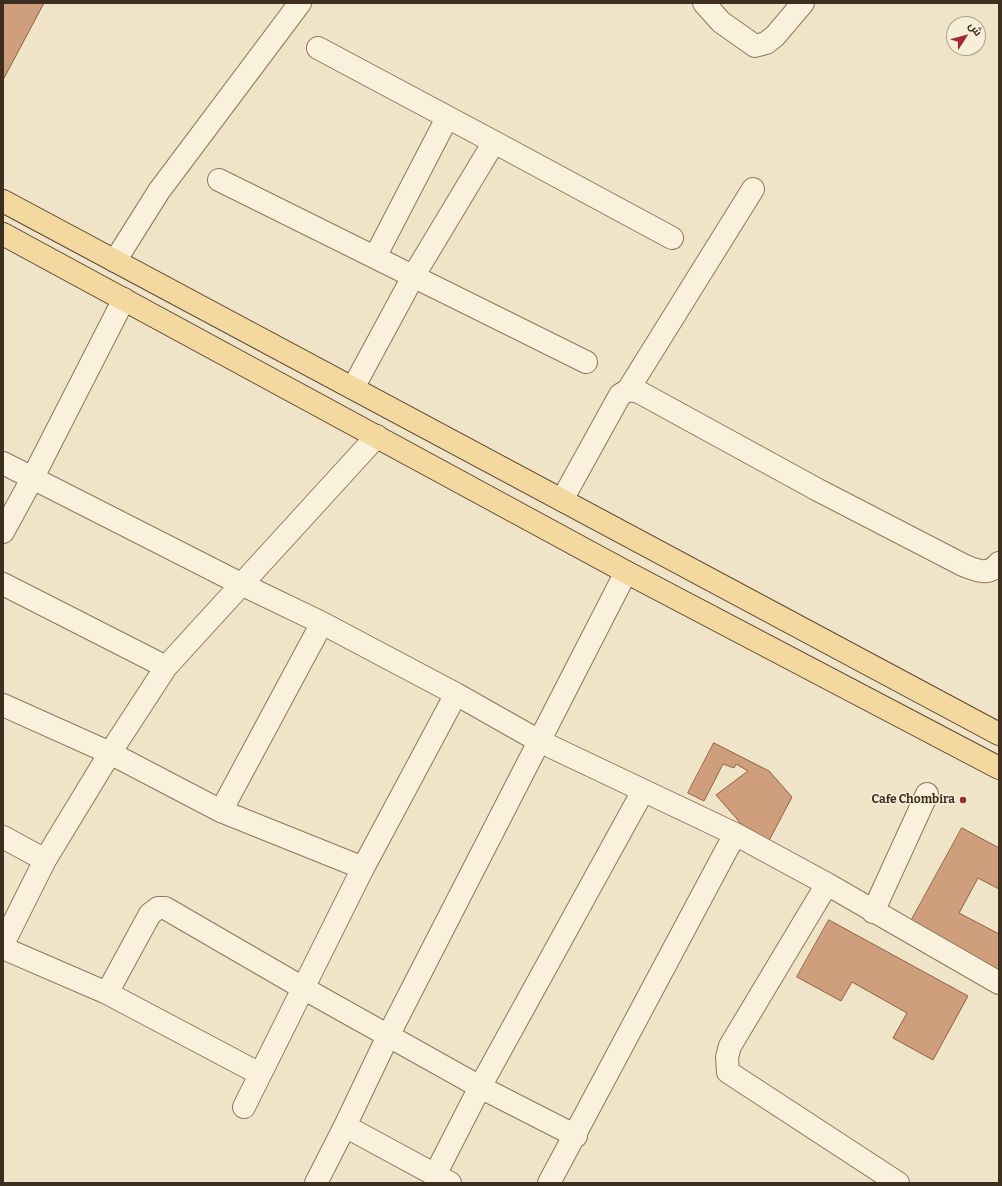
<!DOCTYPE html>
<html>
<head>
<meta charset="utf-8">
<style>
	body { margin:0 }
	#map { position:relative; width:1002px; height:1186px; overflow:hidden; background:#f0e4c8; font-family:Bitter,Cairo,serif }
	canvas { display:block }
	.frame { position:absolute; inset:0; border:4px solid #3d2e20; pointer-events:none }
	.north { position:absolute; left:946px; top:16px; width:40px; height:40px; box-sizing:border-box; background:#f7eed8; border:1px solid #ada18e; border-radius:50%; rotate:54deg; font-size:11px; font-weight:700; line-height:16px; text-align:center; color:#3d2e20 }
	.north::after { content:''; display:block; margin:auto; width:14px; height:18px; background:#9e2a2b; clip-path:polygon(50% 0,100% 100%,50% 72%,0 100%) }
</style>
</head>
<body>
<div id="map">
<canvas width="1002" height="1186"></canvas>
<div class="frame"></div>
<div class="north">ش</div>
</div>
<script>
const context = document.querySelector('canvas').getContext('2d');
context.lineJoin = 'round';
function fill(path, color) { context.fillStyle = color; context.fill(path, 'evenodd'); }
function trace(path, color, width, dash) { context.strokeStyle = color; context.lineWidth = width; context.lineCap = dash ? 'butt' : 'round'; context.setLineDash(dash || []); context.stroke(path); }
function write(font, color, halo, rows, align = 'center') {
  context.font = font + ' Bitter,serif'; context.lineWidth = 3; context.setLineDash([]); context.textBaseline = 'middle'; context.strokeStyle = halo; context.fillStyle = color; for (const [text, x, y, turn = 0] of rows) {
    context.save(); context.translate(x, y); context.rotate((+turn || 0) * Math.PI / 180); context.textAlign = isNaN(turn) ? turn : align; if (halo) context.strokeText(text, 0, 0); context.fillText(text, 0, 0); context.restore();
  }
}
const building = new Path2D(`
	M3,3h41l-41,77z
	M714,743l55,28 23,26 -28,53 -48,-55 32,-24 -12,-7 -2,4 -11,-4 -19,37 -16,-8z
	M962,828l37,20v41l-21,-11 -19,35 40,21v36l-89,-47z
	M829,920l139,76 -35,64 -40,-22 14,-25 -55,-31 -11,19 -44,-24z`);
const minor = new Path2D(`
	M704,3l17,19 34,24 11,-3 9,-7 28,-33
	M318,48l176,94 178,96
	M219,180l367,182
	M375,257l72,-139
	M115,261l44,-70 141,-188
	M353,388l61,-113 80,-133
	M628,390l125,-201
	M3,463l238,121 81,39 134,71 83,47 196,93 92,50 172,99
	M562,500l58,-105 8,-5 11,2 179,98 145,75c13,5 25,12 36,-2
	M3,532l29,-53 92,-180
	M3,584l163,83
	M3,705l107,48 111,58 142,57
	M221,811l101,-188
	M3,837l42,23
	M827,884l-97,162 -3,11 1,15 170,111
	M873,912l54,-118
	M3,944l42,-84 65,-107 56,-86 211,-231
	M3,948l104,45 153,81
	M107,993l43,-79 8,-6h7l138,80 177,99 96,49
	M244,1107l119,-239 93,-174
	M345,1126l105,57
	M435,1175l45,-88 163,-296
	M316,1183l29,-57 43,-90 238,-464
	M549,1183l186,-349`);
const major = new Path2D(`
	M3,201l996,533
	M3,234l623,338 373,196`);
const markers = [
	[963,800,4,"#9e2a2b"]
];
const poiNames = [
	["Cafe Chombira",955,800]
];
fill(building, '#cf9f7d');
trace(building, '#8d5f41', 1);
trace(minor, '#8d765c', 24);
trace(major, '#5b4430', 24);
trace(minor, '#faf1dc', 22);
trace(major, '#f3d9a0', 22);
for (const [x, y, r, color] of markers) { const dot = new Path2D(); dot.arc(x, y, r, 0, 2 * Math.PI); context.fillStyle = color; context.fill(dot); trace(dot, '#f7eed8', 1.5); }
write('bold 12px', '#3d2e20', '#f7eed8', poiNames, 'right');
</script>
</body>
</html>
